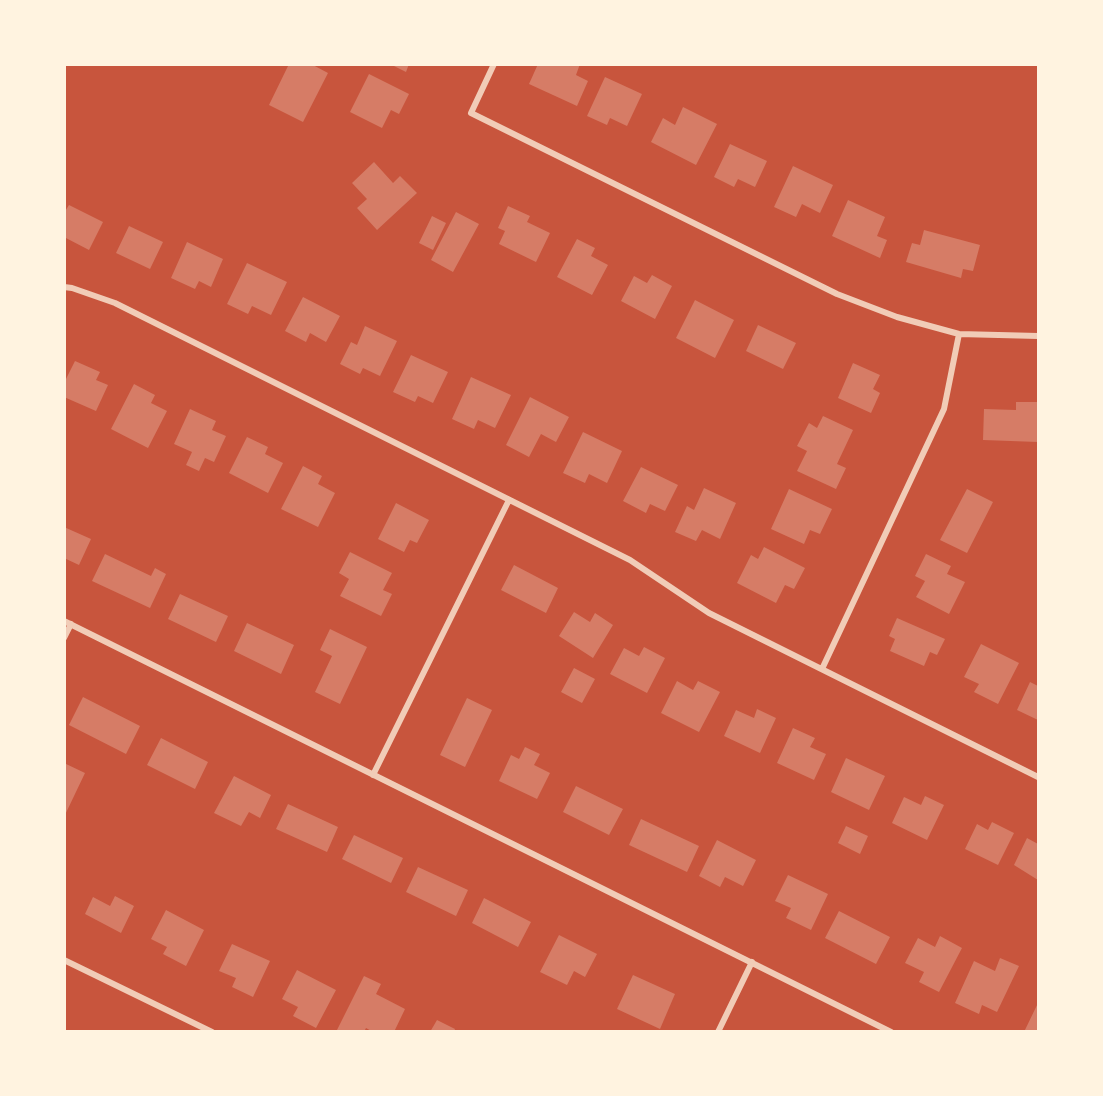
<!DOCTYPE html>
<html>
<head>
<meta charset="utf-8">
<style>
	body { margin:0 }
	#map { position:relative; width:1103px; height:1096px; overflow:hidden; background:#c8553d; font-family:"PT Serif",serif }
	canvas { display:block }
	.frame { position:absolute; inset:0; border:66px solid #fff3e0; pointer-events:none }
</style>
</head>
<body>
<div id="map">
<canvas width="1103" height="1096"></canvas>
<div class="frame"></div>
</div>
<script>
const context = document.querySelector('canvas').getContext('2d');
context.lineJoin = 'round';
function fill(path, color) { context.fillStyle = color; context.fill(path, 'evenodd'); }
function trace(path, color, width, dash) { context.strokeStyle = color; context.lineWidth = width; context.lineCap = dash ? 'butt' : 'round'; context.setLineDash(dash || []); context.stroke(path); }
const building = new Path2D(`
	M289,64h22l17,9 -25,49 -34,-17z
	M390,64h19l-3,8z
	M538,64h42l-4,11 12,6 -11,25 -48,-22z
	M369,74l40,20 -10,20 -8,-4 -9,18 -32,-16z
	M605,77l37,17 -15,32 -17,-8 -3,7 -20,-9z
	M683,107l34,17 -21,41 -45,-23 12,-24 12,7z
	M730,144l37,17 -12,26 -17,-8 -4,8 -20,-10z
	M374,162l19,21 7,-7 17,17 -40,37 -20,-22 10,-9 -15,-16z
	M793,166l40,19 -13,28 -18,-9 -6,13 -22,-10z
	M848,200l37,17 -8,19 10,4 -7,18 -48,-22z
	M69,205l34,17 -14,28 -25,-13v-24z
	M508,206l22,10 -3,6 23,11 -14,29 -37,-18 6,-13 -7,-3z
	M456,212l23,12 -26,48 -22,-12z
	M432,216l14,7 -13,27 -14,-7z
	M129,226l34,16 -13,27 -34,-16z
	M924,230l56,15 -7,26 -10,-2 -2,9 -55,-16 6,-19 8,2z
	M577,239l18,9 -4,8 17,9 -16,30 -35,-18z
	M187,242l36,17 -12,28 -12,-6 -4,8 -24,-11z
	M247,263l40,19 -16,33 -19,-9 -4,8 -21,-10z
	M652,275l20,11 -17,33 -34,-18 13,-25 13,7z
	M303,297l37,19 -14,26 -16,-9 -4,9 -21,-11z
	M695,300l39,20 -19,38 -39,-20z
	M758,325l38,18 -13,26 -37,-18z
	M365,326l32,15 -17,35 -17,-8 -3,6 -20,-10 11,-22 6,3z
	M411,355l37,17 -15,31 -15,-7 -3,6 -22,-10z
	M75,361l25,11 -4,8 12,5 -12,26 -32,-14v-14z
	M853,363l27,12 -7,14 7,4 -9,20 -33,-15z
	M471,377l40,18 -16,33 -17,-8 -4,9 -22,-10z
	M134,384l21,11 -4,8 16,8 -19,37 -37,-19z
	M530,397l39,20 -13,25 -15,-8 -12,23 -23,-12z
	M1016,402h22v40l-55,-2 1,-31 32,1z
	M190,409l26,12 -4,9 14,6 -12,26 -9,-4 -6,13 -13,-6 6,-13 -18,-8z
	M823,416l30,14 -16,34 9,4 -10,21 -39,-18 10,-20 -10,-5 12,-23 8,5z
	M583,432l39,19 -15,32 -18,-9 -4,9 -22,-10z
	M247,437l21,10 -3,7 18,9 -15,30 -39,-20z
	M303,466l19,10 -4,8 17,9 -17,34 -37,-18z
	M641,467l37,18 -13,26 -15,-7 -4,9 -23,-12z
	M704,488l32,15 -16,36 -18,-9 -6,11 -21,-9 12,-26 7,4z
	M789,489l43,20 -12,25 -10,-4 -6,14 -33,-15z
	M967,489l26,13 -26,51 -27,-13z
	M396,503l33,17 -12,23 -7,-3 -6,12 -26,-13z
	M64,527l27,12 -12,26 -15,-7z
	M764,547l41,21 -11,21 -9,-4 -9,18 -39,-20 14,-28 7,4z
	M350,552l42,21 -9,17 9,4 -11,22 -41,-20 9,-17 -10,-6z
	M105,554l46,22 4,-8 11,6 -16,34 -58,-27z
	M926,554l25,12 -4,8 18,8 -16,32 -33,-17 9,-16 -10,-5z
	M514,565l44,23 -12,25 -45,-23z
	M180,594l48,22 -12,26 -48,-23z
	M574,612l16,10 5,-9 18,12 -20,33 -34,-22z
	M897,618l48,21 -8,16 -7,-3 -6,14 -34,-15 5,-12 -6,-3z
	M247,623l47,22 -13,29 -47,-23z
	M330,629l37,18 -27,57 -25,-12 17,-36 -12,-6z
	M981,644l38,19 -21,41 -24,-12 5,-8 -15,-7z
	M644,647l21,11 -18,35 -37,-19 14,-26 15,8z
	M574,668l21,11 -13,24 -21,-11z
	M677,681l16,9 5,-9 22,11 -21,40 -38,-19z
	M1030,682l8,4v34l-21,-10z
	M83,697l57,29 -14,28 -57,-29z
	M467,698l25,12 -27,57 -25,-12z
	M757,709l19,9 -16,35 -36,-17 12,-26 18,8z
	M793,728l22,10 -5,9 16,7 -12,26 -37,-17z
	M161,738l47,24 -13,27 -48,-24z
	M525,747l15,7 -6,11 16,8 -13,26 -38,-18 12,-26 8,4z
	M846,758l39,18 -16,34 -38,-18z
	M64,763l21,10 -21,44z
	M234,776l37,19 -11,23 -11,-6 -8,14 -27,-13z
	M576,786l47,23 -14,26 -46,-23z
	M925,796l19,9 -17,35 -35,-17 12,-26 17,8z
	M288,804l50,23 -11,25 -51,-23z
	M641,819l58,27 -12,26 -58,-27z
	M992,822l22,11 -16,32 -33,-16 12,-25 11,6z
	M846,826l22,10 -8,18 -22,-11z
	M354,835l49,23 -12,25 -49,-24z
	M1027,838l11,6v36l-24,-15z
	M717,840l39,20 -13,26 -18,-9 -5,10 -21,-11z
	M418,867l50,23 -12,26 -50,-24z
	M788,875l40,19 -17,36 -25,-12 5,-10 -16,-7z
	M115,896l19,10 -13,27 -36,-19 8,-17 17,9z
	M484,898l47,24 -13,25 -46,-24z
	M166,910l38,20 -18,36 -23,-12 4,-7 -16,-8z
	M839,911l51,26 -14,27 -51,-26z
	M559,935l38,19 -12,23 -11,-6 -7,14 -27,-13z
	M940,936l22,12 -23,44 -20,-10 5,-10 -19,-9 13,-25 17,9z
	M232,944l38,17 -17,36 -21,-10 4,-9 -17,-7z
	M1000,958l19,8 -22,46 -15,-7 -3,9 -24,-11 19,-42 21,10z
	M297,970l39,20 -20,38 -23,-12 5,-9 -16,-8z
	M633,975l42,19 -15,35 -43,-20z
	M364,976l17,8 -5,10 29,15 -11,23h-21l-7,-4 -2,4h-28z
	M1038,1003v29h-14z
	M437,1020l18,9 -1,3h-24z`);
const minor = new Path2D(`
	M494,64l-23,49 366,181 60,23 62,17 79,2
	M64,287l8,1 43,15 515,257 79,53 329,164
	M64,621l827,411
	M64,638l7,-14
	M822,669l122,-260 15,-75
	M373,775l136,-275
	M64,960l148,72
	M718,1032l34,-70`);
fill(building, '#d67c66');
trace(minor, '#f1ccb7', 6);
</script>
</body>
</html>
